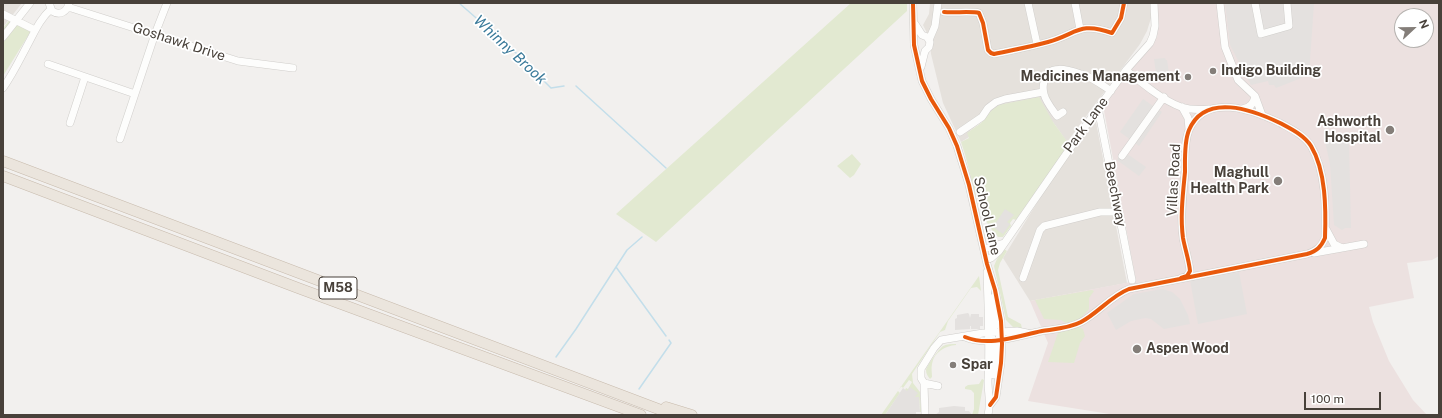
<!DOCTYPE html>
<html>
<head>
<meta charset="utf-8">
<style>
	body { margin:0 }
	#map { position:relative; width:1442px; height:418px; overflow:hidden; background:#f2f0ee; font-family:"Public Sans",sans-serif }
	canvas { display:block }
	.frame { position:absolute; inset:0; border:4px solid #48413a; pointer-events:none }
	.north { position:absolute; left:1394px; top:8px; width:40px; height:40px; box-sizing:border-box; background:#fff; border:1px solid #b6b3b0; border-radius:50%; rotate:68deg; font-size:11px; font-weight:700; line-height:16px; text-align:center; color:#48413a }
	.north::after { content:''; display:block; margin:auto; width:14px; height:18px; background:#847e79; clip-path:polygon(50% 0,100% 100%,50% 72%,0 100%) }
	.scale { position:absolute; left:1304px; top:392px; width:77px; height:18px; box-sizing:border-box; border:2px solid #48413a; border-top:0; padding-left:5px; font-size:12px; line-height:14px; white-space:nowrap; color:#48413a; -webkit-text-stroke:3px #fff; paint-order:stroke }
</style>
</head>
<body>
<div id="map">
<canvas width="1442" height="418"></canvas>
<div class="frame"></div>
<div class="north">N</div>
<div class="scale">100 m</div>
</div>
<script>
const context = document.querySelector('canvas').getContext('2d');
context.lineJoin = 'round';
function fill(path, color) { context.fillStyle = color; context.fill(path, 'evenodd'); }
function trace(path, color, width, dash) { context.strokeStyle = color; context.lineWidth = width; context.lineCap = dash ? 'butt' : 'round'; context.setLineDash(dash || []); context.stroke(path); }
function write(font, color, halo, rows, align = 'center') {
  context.font = font + ' "Public Sans",sans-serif'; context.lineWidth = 3.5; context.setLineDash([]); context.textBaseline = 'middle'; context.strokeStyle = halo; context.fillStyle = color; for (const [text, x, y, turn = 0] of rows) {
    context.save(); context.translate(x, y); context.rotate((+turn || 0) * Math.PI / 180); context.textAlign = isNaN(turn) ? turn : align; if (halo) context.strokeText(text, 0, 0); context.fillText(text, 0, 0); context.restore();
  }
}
const residential = new Path2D(`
	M3,3h19l-19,24z
	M930,3h220l1,15 -4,13 -7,13 -73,98 -14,-20 -67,-4 -16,13 -1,6 -8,5 -18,-39 -12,-49 -1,-15 -7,-14 6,-11z
	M1093,119l3,3 31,161 -97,18 -27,-43 64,-104z`);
const medical = new Path2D(`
	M1157,3h282v253l-7,4 -25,3 7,35 -45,9 4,15 16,39 24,39 14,15h-311l-88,-14 20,-58 -18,-42 106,-20 -33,-176 54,-68 1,-11zM1402,16h24v24h-24z`);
const green = new Path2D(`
	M851,3h56v8l-251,231 -40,-28z
	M11,18l20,13 -28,45v-48z
	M1039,97l14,25 16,22 -53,76 -3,-1 -3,4 1,3 -8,11h-5c-23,-23 -26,-64 -37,-95l8,-4 -2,-5 14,-10 10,-12 8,-6z
	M852,154l9,10 -7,11 -4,3 -13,-12z
	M1004,249l3,2 -7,12 -2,7 10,47 13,7 1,5h-7l-9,-9 -12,-54 3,-7z
	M979,276l2,15 -4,-4 -6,1 -23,33 -3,9 -5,2 -28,42 1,9 7,9 1,20h-1l-1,-15h-4l-10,-7 1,-2 2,1 4,-7 -3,-2 -6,8 -2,-2 -3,5 2,2 -15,22h-4z
	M1092,290l2,1 -5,7v11l-9,10 -14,4 -5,-3 -17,-1 -9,-19z
	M1077,326l6,3 2,7 -5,7 -6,20 -26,-1 11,-32z
	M956,344v1c-11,1 -22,7 -24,19 -1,4 0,9 0,13l-2,2c-2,-3 -4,-5 -4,-9 1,-5 13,-21 17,-24 4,-2 9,-2 13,-2z
	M982,379l2,1 -6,35h-6l2,-6v-16l-3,-3 -6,-1v-2l3,-2 11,-1z`);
const parking = new Path2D(`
	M1225,3h89l-5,72 -33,13 -2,-3h-5l-1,-4 -17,4 -21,-40z
	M1165,58l1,2h1l2,13 -4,1v6l-8,1 -3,-22z
	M1143,99l19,13 -23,34 -19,-14z
	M1327,135l17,3 5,5 2,85h-6l-3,2 -8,-5 -4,-61 -6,-27z
	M1123,151l23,16 -7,9 -22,-16z
	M1005,209l9,6 -7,7 3,2 -7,10 -10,-7z
	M1239,272l8,42 -49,10 -8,-44z
	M1162,289l10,3 8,7 8,16 2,9 -26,5 -13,-10 -6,-1 -14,3 -15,9 -9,-17 27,-19z
	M968,313l1,1 1,4 1,-4h8v3h4v9h-3v3h-9v-3h-1v3l-15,1v-11l2,-1v-3z
	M910,387l8,6 -3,4h4l1,15h-4v3h-31l18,-27 4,3z
	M954,406l11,1v4h4l3,4h-37l4,-3v-4z`);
const stream = new Path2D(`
	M459,3l55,48 37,37 13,-2
	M576,86l90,82
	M616,267l11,-17 15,-13
	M556,357l20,-28 40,-62 50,69
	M639,389l32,-46 -2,-3`);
const minor = new Path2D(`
	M49,3l3,8c8,5 15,1 17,-8
	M913,3l1,42 8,36 9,18 18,29 8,18 12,39 18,79 8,26 6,31 1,23 -1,19 -5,34 -6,8
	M1028,3l9,41
	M1075,3l5,26
	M1220,3l5,44 13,33 17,16
	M1255,3l6,31 28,-8 -2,-23
	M68,7l170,54 55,7
	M944,12c9,1 29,-1 35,1l4,10 5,27 3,3 3,1c18,-4 36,-7 54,-12 29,-8 31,-21 64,-9l9,-15 3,-15
	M3,14l32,16
	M915,24l7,11 5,2 3,5 -1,5 -4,4 -4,16
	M3,37l27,-34
	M929,40l6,-14 3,-23
	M48,64l87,30
	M1126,70c16,13 36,30 55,37 9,3 19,3 28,2
	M3,88c10,-14 17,-29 25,-44 7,-13 12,-25 23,-35
	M1182,107l6,11 1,11
	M1098,108l34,172
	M1242,109c8,-1 12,-5 13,-13l7,19
	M1063,112l-6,4c-5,-7 -11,-14 -13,-22 -1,-4 -1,-9 0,-12 3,-19 25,-12 37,-8 11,3 21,11 30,17
	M70,123l15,-46
	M960,132l22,-15 6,-9 8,-6 9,-3 38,-7
	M120,139l35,-105 12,-31
	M1122,156l42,-59
	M1342,248l22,-4
	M984,249l20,-6
	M1314,253l28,-5 -8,-4 -8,-15
	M986,260l5,-2 8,-7 99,-143 28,-38 24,-27 3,-7 2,-10 -1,-23
	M987,272c1,36 3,73 1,109 0,12 3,22 0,34
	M1023,278l17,-48 4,-4 56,-14h18
	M992,335l3,-10 -3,-27
	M965,337c25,10 52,-1 77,-6 13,-2 28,-3 39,-9 17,-9 30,-26 48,-33l178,-35c10,-3 14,-7 18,-16 1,-29 1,-67 -14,-92 -7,-11 -20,-17 -31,-23 -27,-13 -75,-31 -91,7 -5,12 -4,29 -4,42 -2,21 -5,45 -2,66 2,11 6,22 7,33l-3,5 -6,2
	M994,375l1,-28 4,-9
	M924,383l14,3
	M925,415l-1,-32 -3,-5v-9l13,-21 7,-8 42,-7 34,-2 10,2`);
const highway = new Path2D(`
	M3,161l671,254
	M3,176l295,112 343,127
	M666,407l26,8`);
const cycleway = new Path2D(`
	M913,3l1,42 8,36 9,18 18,29 8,18 12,39 18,79 8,26 6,31 1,23 -1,19 -5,34 -6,8
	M944,12c9,1 29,-1 35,1l4,10 5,27 3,3 3,1c18,-4 36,-7 54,-12 29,-8 31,-21 64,-9l9,-15 3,-15
	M965,337c25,10 52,-1 77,-6 13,-2 28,-3 39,-9 17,-9 30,-26 48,-33l178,-35c10,-3 14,-7 18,-16 1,-29 1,-67 -14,-92 -7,-11 -20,-17 -31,-23 -27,-13 -75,-31 -91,7 -5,12 -4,29 -4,42 -2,21 -5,45 -2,66 2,11 6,22 7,33l-3,5 -6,2`);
const markers = [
	[1213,71,4,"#847e79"],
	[1188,77,4,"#847e79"],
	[1390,130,5,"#847e79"],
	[1278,181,5,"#847e79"],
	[1137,349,5,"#847e79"],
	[953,365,4,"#847e79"]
];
const shields = [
	[338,288,38]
];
const shieldNames = [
	["M58",338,288]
];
const streetNames = [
	["Goshawk Drive",179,42,18],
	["Park Lane",1086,125,-54],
	["Villas Road",1174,180,-87],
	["Beechway",1115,194,79],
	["School Lane",987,216,77]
];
const poiNames = [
	["Indigo Building",1221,71],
	["Medicines Management",1180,77,"right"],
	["Ashworth",1381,122,"right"],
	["Hospital",1381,138,"right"],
	["Maghull",1269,173,"right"],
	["Health Park",1269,189,"right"],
	["Aspen Wood",1146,349],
	["Spar",961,365]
];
const waterNames = [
	["Whinny Brook",510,50,43]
];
fill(residential, '#e5e1dc');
fill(medical, '#ece1e0');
fill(green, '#e2e9d1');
fill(parking, '#e4e1df');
trace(stream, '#c3deea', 1.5);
trace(minor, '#d0cecb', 8);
trace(highway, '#c7baac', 11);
trace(minor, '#fdfdfc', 7);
trace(highway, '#ebe5dd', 10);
trace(cycleway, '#e8590c', 4);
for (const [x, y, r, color] of markers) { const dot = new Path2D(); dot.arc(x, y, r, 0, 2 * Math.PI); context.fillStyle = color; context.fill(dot); trace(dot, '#fff', 1.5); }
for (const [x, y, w] of shields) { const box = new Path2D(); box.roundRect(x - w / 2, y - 11, w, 22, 3); context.fillStyle = '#fff'; context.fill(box); trace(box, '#48413a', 1); }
write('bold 13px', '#48413a', null, shieldNames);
write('14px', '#48413a', '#fff', streetNames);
write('bold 14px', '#48413a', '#fff', poiNames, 'left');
write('italic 15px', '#3a7a9a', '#fff', waterNames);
</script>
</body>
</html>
